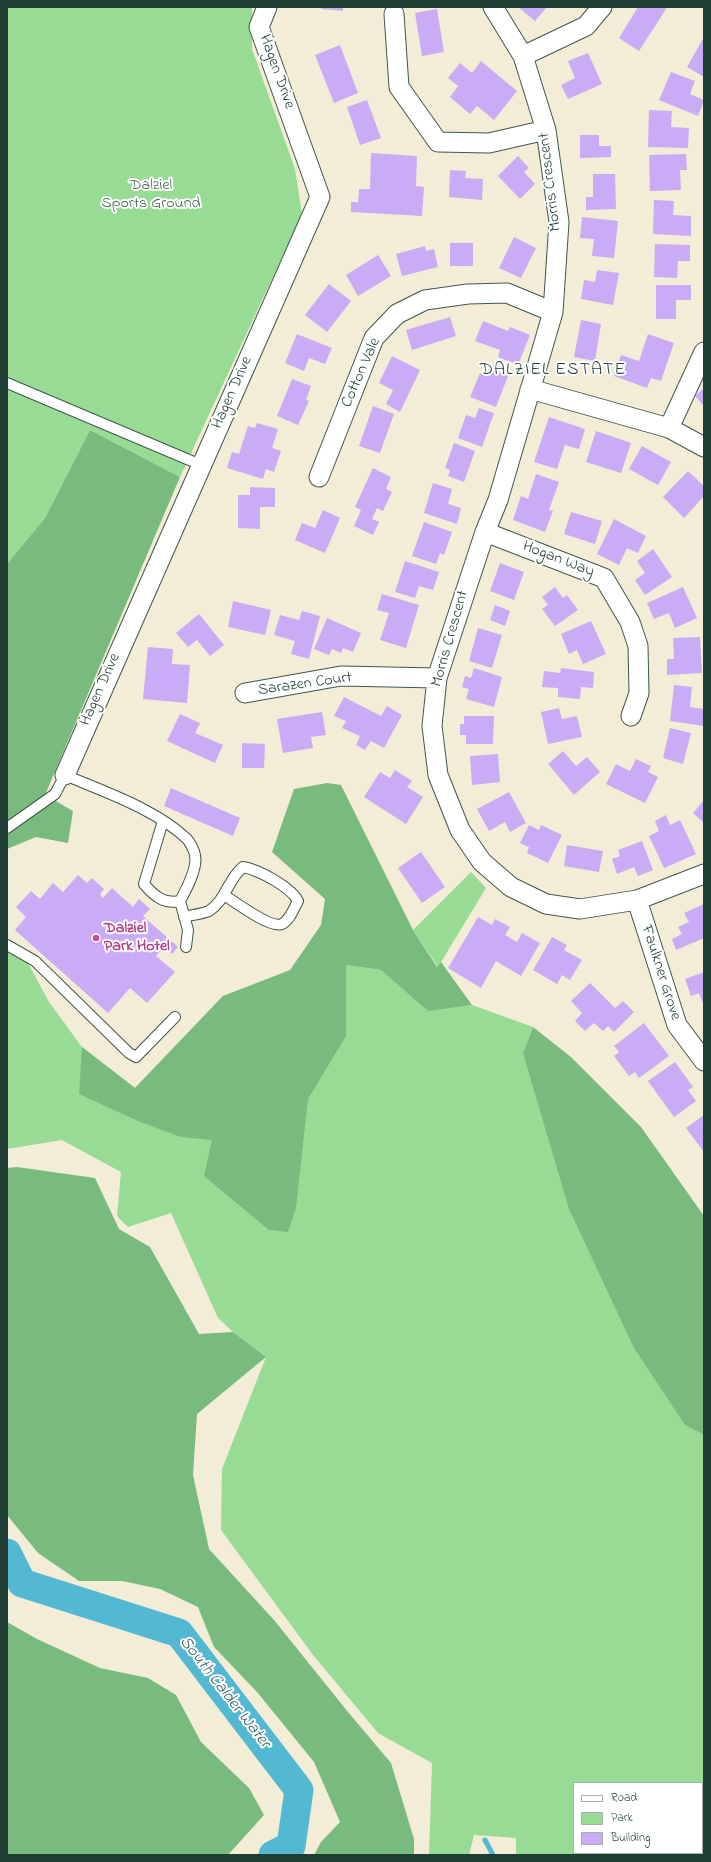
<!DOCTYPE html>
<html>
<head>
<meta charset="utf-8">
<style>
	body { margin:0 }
	#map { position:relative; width:711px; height:1862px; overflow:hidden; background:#f3ecd6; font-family:"Indie Flower",sans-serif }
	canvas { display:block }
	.frame { position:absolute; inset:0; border:8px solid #1f3d34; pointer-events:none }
	.legend { position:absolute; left:573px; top:1782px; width:130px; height:72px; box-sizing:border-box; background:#fff; border:1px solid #a5b1ae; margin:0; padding:5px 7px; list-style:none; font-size:12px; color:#1f3d34 }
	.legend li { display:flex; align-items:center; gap:8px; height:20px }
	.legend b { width:20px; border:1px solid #a5b1ae }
</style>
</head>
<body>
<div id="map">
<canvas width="711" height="1862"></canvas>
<div class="frame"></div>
<ul class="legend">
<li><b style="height:5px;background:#fff"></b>Road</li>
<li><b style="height:11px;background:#97db94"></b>Park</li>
<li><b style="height:11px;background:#caacf6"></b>Building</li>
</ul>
</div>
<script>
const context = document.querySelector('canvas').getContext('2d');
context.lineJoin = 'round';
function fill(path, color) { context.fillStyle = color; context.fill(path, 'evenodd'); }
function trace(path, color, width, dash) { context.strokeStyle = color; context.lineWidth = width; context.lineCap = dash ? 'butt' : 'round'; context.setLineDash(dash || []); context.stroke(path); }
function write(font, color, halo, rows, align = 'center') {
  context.font = font + ' "Indie Flower",sans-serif'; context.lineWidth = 4; context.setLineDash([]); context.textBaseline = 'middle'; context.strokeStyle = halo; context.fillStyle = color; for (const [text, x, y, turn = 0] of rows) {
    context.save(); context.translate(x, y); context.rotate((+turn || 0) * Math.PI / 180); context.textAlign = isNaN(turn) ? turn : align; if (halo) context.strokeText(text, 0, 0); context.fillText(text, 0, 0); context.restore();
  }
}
const green = new Path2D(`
	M7,7h245v42l43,120 7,45 -122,263 -90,-47 -45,88 -38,46z
	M471,872l15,16 -48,79 -25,-37z
	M7,949l16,5 26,48 33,45 53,41 88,-92 122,40 1,-71 35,5 47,40 44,-5 61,22 -10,26 162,372 19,10v360l-2,1v-13h-128v70h67l-1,2h-124v-17l-42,-3 -5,20h-40l3,-92 -54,-30 -65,-78 -92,-125 1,-61 44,-112 -33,-25 -15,-14 -47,-105 -43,14 -11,-11 4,-44 -59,-32 -55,9z`);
const forest = new Path2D(`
	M90,430l90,47 -135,318 28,16 -5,32 -32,-6 -29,12v-285l38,-46z
	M327,783l14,2 72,145 24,37 4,-5 31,43 -44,6 -47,-41 -35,-5v71l-38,63 -12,109 -8,24 -19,-2 -65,-54 8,-36 -31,-3 -43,-16 -59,-27 3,-47 53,41 88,-92 67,-26 31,-45 4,-26 -53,-47 22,-63z
	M533,1027l38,30 70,70 63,89v219l-19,-10 -51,-77 -65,-139 -46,-156z
	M17,1167l78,11 24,51 31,18 49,87 34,-2 33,25 -69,57 -4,61 16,74 65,71 74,92 43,51 23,76v16h-100l7,-13 19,-20 -26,-60 -57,-70 -43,-45 -16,-40 -38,-18 -38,-8h-43l-41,-28 -31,-38v-347z
	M7,1622l30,17 63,29 48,10 28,17 25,47 48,46 15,27 -36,40h-221z
	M643,1853h56l-1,2h-57z`);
const stream = new Path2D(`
	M485,1840l8,15
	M677,1855l1,-2`);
const river = new Path2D(`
	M7,1553l15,30 157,50 120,157 -8,56 -18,9`);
const building = new Path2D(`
	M322,7h21v4l-22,-2z
	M518,7h29l-12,14z
	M638,7h26l2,2 -27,42 -20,-13z
	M437,9l7,43 -22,4 -7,-43z
	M704,37v40l-17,-10z
	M340,45l18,48 -24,10 -19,-48z
	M588,53l14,31 -34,15 -7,-14 14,-7 -7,-17z
	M481,61l36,30 -23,29 -17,-14 -7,8 -20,-17 8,-11 -10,-8 12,-15 12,10z
	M671,72l24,9 -5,13 14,6 -6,16 -39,-16z
	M367,100l14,38 -21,7 -13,-38z
	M649,110l23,1 -1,16 18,1 -1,20 -40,-1z
	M580,135h19v11h12v11l-31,1z
	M371,153l46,3 -1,30 8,1 -2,29 -71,-4v-10h7l1,-13h11z
	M686,154l1,16h-7l1,20 -31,1 -1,-36z
	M518,156l11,12 -5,4 11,12 -15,15 -22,-23z
	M450,170l16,1 -1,7 18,1 -1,21 -33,-3z
	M593,174h22l1,35 -30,1v-13h7z
	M654,200l20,1 -1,14 18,1v20l-38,-2z
	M582,217l36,4 -4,37 -22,-2 2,-17 -14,-1z
	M514,237l22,11 -15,30 -22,-10z
	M450,243h23v23h-23z
	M655,244l35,1v16h-12l-1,17 -23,-1z
	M425,246l1,5 8,-2 4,18 -36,9 -6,-22z
	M378,255l13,21 -33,20 -12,-21z
	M597,270l22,3 -6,32 -32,-6 3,-19 11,2z
	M329,284l22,17 -24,31 -22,-17z
	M656,285h35v15h-15v19h-20z
	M450,317l6,19 -44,14 -6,-20z
	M581,320l20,4 -6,37 -21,-4z
	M483,321l25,10 2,-4 20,8 -12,30 -20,-8 2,-7 -25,-9z
	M297,334l35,14 -7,16 -16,-6 -5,13 -19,-8z
	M648,334l26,9 -13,38 -10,-3 -4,10 -33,-12 7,-21 18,6z
	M392,356l28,14 -20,42 -14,-8 7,-14 -14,-7z
	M489,368l19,8 -12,31 -26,-10 10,-24 6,3z
	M292,379l19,7 -5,14 3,1 -11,24 -21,-9z
	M704,388v18l-9,-10z
	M373,406l21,8 -14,39 -21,-7z
	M479,408l15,5 -12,34 -24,-9 8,-23 9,3z
	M549,417l36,12 -6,20 -14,-4 -8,24 -23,-7z
	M257,423l21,6 -6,19 9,3 -7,21 -8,-3 -3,10 -36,-11 5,-16 7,2 9,-28 7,2z
	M596,431l35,12 -10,30 -35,-11z
	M454,443l21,8 -11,31 -16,-6 2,-6 -5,-2z
	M642,446l29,16 -13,23 -29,-16z
	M373,468l18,9 -5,12 6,3 -9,19 -6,-3 -5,11 7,3 -6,13 -19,-9 7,-16 -6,-3z
	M688,471l16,15v10l-20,22 -21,-21z
	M536,474l23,8 -10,28 4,1 -8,21 -32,-12 8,-24 7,3z
	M433,483l19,6 -4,15 13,4 -4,16 -33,-11z
	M250,487l25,1v19h-15v22l-22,-1v-33h12z
	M323,510l17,8 -15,35 -30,-13 7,-17 13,5z
	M571,512l31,9 -7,23 -31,-10z
	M614,519l32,17 -8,17 -11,-5 -8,17 -22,-11z
	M424,522l28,10 -8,23 -4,-2 -4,11 -24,-8z
	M653,549l19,28 -27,18 -10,-15 10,-7 -8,-12z
	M405,561l34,11 -6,18 -14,-4 -4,12 -20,-6z
	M500,563l24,9 -10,28 -24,-9z
	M555,587l8,11 4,-3 11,15 -23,16 -13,-17 6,-4 -6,-8z
	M683,587l14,31 -22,10 -6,-15 -15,6 -7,-16z
	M382,594l37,11 -13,43 -26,-8 9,-27 -12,-3z
	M233,601l38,9 -6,25 -37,-8z
	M495,605l15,6 -5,15 -15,-6z
	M302,611l18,5 -11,43 -18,-5 4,-13 -21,-6 6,-20 19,5z
	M199,614l25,31 -14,11 -13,-16 -9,7 -12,-14z
	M327,618l34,15 -8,19 -10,-4 -2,5 -9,-4 -3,6 -15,-6z
	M591,621l15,33 -23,10 -6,-14 -8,4 -8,-20z
	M478,628l24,7 -10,33 -23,-7z
	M700,637l2,36 -35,2v-16h7l-1,-21z
	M148,647l25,2 -1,15 18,1 -3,38 -44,-4z
	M474,668l28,9 -8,30 -28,-8 3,-10 -7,-2 3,-11 6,2z
	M561,668l33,4 -1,16 -12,-1 -1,12 -22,-2v-9l-16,-1 2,-16 16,2z
	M674,685l18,2 -2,20 14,2v17l-34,-5z
	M344,697l37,19 6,-10 15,9 -18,33 -13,-7 -6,9 -9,-5 4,-9 -18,-8 4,-7 -12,-5z
	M559,708l3,11 15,-3 5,21 -34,7 -7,-32z
	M322,712l4,23 -15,2 2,11 -30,5 -6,-34z
	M180,714l20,9 -5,10 28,12 -8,18 -48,-22z
	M464,716h30l-1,28h-27v-9h-6v-11h4z
	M670,728l21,5 -8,31 -20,-6z
	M242,743l23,1 -1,24h-22z
	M563,751l13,15 11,-9 13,15 -26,23 -26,-31z
	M498,754l2,28 -28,3 -2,-29z
	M636,759l15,7 -3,6 10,5 -13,26 -39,-19 10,-20 14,7z
	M395,770l17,11 -5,6 16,10 -17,27 -42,-27 16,-25 10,6z
	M171,788l69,30 -7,18 -69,-30z
	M509,792l17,31 -16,9 -5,-10 -16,9 -12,-22z
	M704,800v23l-11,-10z
	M666,815l4,10 10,-5 16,34 -32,14 -15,-32 10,-5 -4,-10z
	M529,825l10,5 2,-5 21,10 -14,28 -21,-10 2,-6 -9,-4z
	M642,841l11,29 -15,6 -4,-9 -17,7 -5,-15 8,-3 -2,-6z
	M567,845l36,6 -4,21 -35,-6z
	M421,852l24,35 -23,16 -24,-35z
	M78,875l9,8 5,-5 12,11 -4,5 3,4 9,-10 21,19 6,-8 11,10 -7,7 35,31 -6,7 -8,-7 -8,9 19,16 -28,31 -17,-15 -22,25 -93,-83 11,-13 -10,-10 15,-16 9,8 13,-16 10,9z
	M704,904v34l-28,12 -4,-11 10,-5 -4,-7 11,-5 -5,-9z
	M478,917l14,8 3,-6 15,8 -5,8 12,7 5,-9 18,10 -19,33 -25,-15 -15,27 -33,-20z
	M552,937l15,8 -3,5 18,10 -12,20 -8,-5 -5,9 -24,-14z
	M704,972v34l-5,-13 -8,3 -6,-17z
	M590,983l25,25 8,-7 11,11 -20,20 -6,-6 -5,5 -9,-8 -9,8 -10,-10 7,-8 -11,-12z
	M644,1023l25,33 -30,22 -4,-6 -6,4 -15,-20 5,-4 -5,-6z
	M675,1062l18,25 -5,3 8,11 -22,16 -26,-36z
	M704,1115v37l-18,-24z`);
const service = new Path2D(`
	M7,383l194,82
	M7,828l48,-34 10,-19c39,17 91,34 122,64 3,3 7,11 8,16 3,13 -9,35 -15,46 -16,3 -25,-4 -36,-17l19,-63
	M180,901l8,29 -2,17
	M184,917c7,-2 18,-3 25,-6 17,-11 19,-32 34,-44 16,3 48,20 55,34 -4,7 -8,19 -16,23 -11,5 -47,-22 -58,-29
	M7,945l28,16 94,92 7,4 39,-40`);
const minor = new Path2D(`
	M493,7l30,49 23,74 13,92 -6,90 -55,188 -13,32 -48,146 -5,48 6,49 22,55 22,32 29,25 35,17 34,5 57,-9 67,-26
	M394,14l5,73 39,55 51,1 57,-13
	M523,56l63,-30 16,-19
	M530,389l139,39 35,19
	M669,428l35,-76
	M319,477l55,-139 23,-24 28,-14 43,-6 39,-1 46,19
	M485,532l119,46 26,44 8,24 1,47 -8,23
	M245,693l96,-17 96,2
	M65,775l255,-578 -61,-170 8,-20
	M637,900l40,125 27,36`);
const markers = [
	[96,938,4,"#d1479c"]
];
const streetNames = [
	["Hagen Drive",276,72,70],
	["Morris Crescent",551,182,-97],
	["Cotton Vale",362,373,-66],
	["Hagen Drive",233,393,-66],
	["Hogan Way",558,560,21],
	["Morris Crescent",451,639,-74],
	["Sarazen Court",305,685,-8],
	["Hagen Drive",101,690,-66],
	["Faulkner Grove",660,973,72]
];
const parkNames = [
	["Dalziel",151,186],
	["Sports Ground",151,204]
];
const hotelNames = [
	["Dalziel",104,929],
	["Park Hotel",104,947]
];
const waterNames = [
	["South Calder Water",224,1693,52]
];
const quarterNames = [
	["DALZIEL ESTATE",553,371]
];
fill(green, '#97db94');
fill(forest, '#79bb7e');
trace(stream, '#53b9d2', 5);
trace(river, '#53b9d2', 29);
fill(building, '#caacf6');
trace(service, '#3f574c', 12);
trace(minor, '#3f574c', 21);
trace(service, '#fff', 10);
trace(minor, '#fff', 19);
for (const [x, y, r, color] of markers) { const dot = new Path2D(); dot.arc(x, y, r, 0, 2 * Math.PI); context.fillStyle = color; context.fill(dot); trace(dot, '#fff', 1.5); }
write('16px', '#1f3d34', '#fff', streetNames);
write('16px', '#3d644c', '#fff', parkNames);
write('bold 16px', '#b23c85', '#fff', hotelNames, 'left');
write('italic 17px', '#2f6263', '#fff', waterNames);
context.letterSpacing = '1px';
write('18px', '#1f3d34', '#fff', quarterNames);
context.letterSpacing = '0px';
</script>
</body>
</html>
